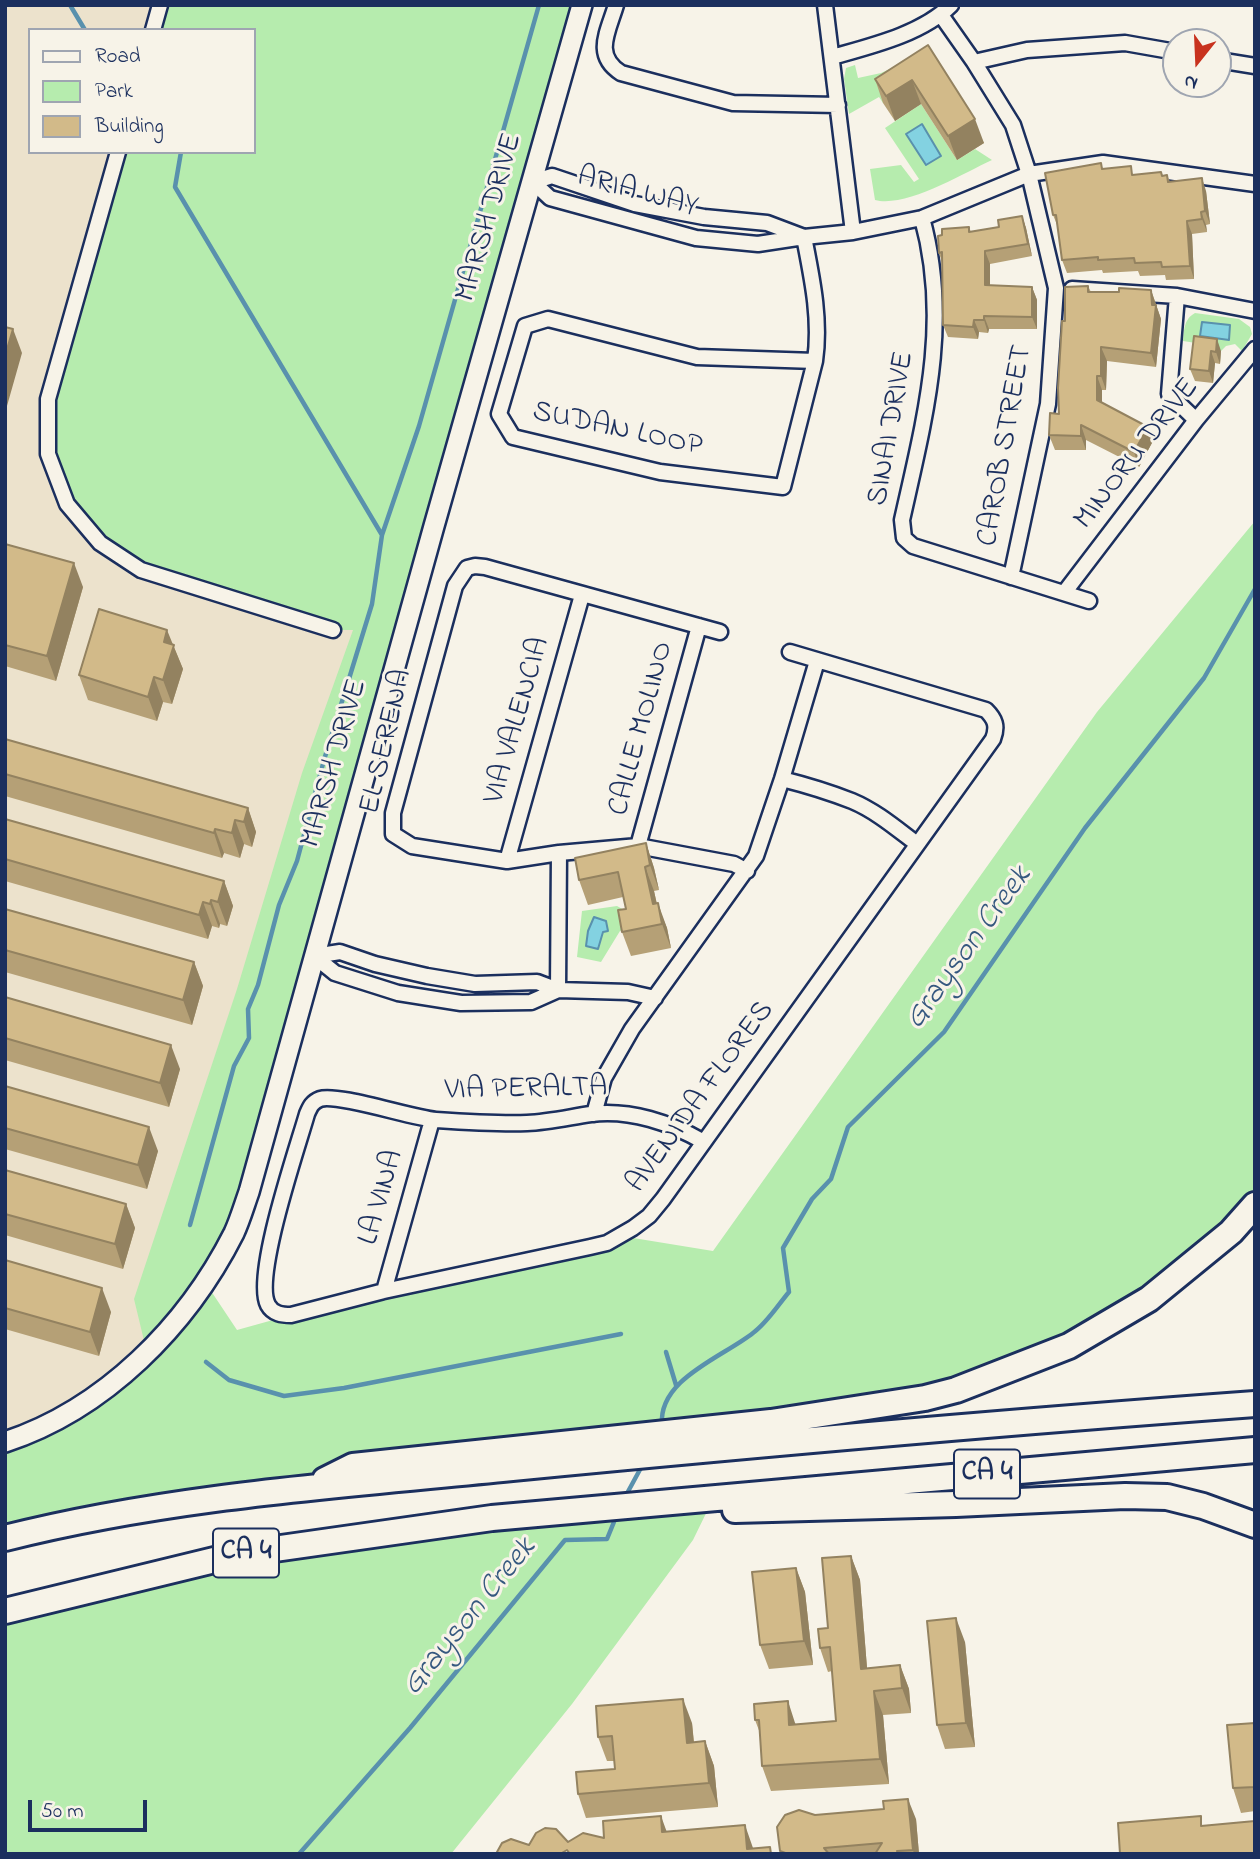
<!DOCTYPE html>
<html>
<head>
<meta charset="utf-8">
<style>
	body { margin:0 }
	#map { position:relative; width:1260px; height:1859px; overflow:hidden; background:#f7f3e8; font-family:"Indie Flower",sans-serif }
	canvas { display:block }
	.frame { position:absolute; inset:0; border:7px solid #1b2f5e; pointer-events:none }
	.legend { position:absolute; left:28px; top:28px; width:228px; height:126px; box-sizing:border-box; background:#f7f3e8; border:2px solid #9fa5b1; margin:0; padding:9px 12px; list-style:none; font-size:21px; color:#1b2f5e }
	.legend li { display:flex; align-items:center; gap:14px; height:35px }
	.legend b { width:35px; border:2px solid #9fa5b1 }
	.north { position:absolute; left:1162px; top:28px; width:70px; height:70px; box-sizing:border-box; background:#f7f3e8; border:2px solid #9fa5b1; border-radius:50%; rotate:198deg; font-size:19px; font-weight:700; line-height:28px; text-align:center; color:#1b2f5e }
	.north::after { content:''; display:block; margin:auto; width:24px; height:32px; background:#c8321e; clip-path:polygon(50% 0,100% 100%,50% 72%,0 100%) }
	.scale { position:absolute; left:28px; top:1800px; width:119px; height:32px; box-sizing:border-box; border:4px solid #1b2f5e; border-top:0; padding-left:9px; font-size:21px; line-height:24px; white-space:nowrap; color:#1b2f5e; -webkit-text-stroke:5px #f7f3e8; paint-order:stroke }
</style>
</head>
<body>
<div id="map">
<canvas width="1260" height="1859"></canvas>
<div class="frame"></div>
<ul class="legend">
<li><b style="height:9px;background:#f7f3e8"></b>Road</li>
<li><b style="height:19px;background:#b6ecae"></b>Park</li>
<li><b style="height:19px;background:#d2ba89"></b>Building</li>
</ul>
<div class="north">N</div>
<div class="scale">50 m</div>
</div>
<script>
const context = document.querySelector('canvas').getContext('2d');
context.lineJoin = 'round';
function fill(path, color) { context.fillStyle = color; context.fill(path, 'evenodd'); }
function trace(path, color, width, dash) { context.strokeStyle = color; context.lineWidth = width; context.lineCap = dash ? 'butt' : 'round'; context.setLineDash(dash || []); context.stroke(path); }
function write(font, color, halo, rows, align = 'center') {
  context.font = font + ' "Indie Flower",sans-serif'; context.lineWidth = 6; context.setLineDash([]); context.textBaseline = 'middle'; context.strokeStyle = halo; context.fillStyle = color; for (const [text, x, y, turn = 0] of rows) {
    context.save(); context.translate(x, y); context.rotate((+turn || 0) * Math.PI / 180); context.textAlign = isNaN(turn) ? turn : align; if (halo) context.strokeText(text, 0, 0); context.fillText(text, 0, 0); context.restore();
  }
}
const built = new Path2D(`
	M5,5h155l-7,25h-123v122h88l236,477 -207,724 -142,89z`);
const green = new Path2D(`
	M160,5h421l-332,1187 -44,90 32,48 54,-15 330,-79 92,15 384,-539 158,-191v684l-24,27 -207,133 -199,73 -260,25 -560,75v-96l142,-89 -13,-54 103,-310 65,-216 51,-143h-20l-192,-60 -74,-66 -19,-50v-55l70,-247h136v-122h-101z
	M920,55l-37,48 -4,-6 -30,17 -5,-35 2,-11 9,-3 3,13 23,-5z
	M921,104l36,56 18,-11 17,11c-30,14 -86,48 -117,40l-5,-31 31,-4 13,17 5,-3 -34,-51z
	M1195,313l44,6 11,8 2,7 -10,17 -7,-7 -9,2 -5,5 -25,-3v-5l-13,-2c1,-11 1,-22 12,-28z
	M617,906l7,4 4,18 -8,3 -19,31 -24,-5 5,-46z
	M714,1497l-21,43 -121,164 -121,150h-446v-243l234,-57z`);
const water = new Path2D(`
	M922,124l19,32 -15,9 -20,-31z
	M1202,322l28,3 -1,15 -29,-4z
	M594,917l12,4 2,10 -5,1 -5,17 -12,-3 2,-15z`);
const stream = new Path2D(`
	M70,5l15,25
	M181,152l-6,35 207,348
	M190,1225l44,-159 15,-28 -1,-29 10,-24 21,-80 18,-44 27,-101 48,-156 10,-69 37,-109 120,-421
	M666,1352l10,33
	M206,1362l23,18 55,16 60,-8 277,-54
	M662,1425c-4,-46 61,-68 91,-92 14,-10 25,-28 36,-41l-6,-44 29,-49 19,-20 17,-52 96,-95 141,-204 119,-150 51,-89
	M624,1499l19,-35
	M299,1854l111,-126 155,-188 42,-1 9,-22`);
const street = new Path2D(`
	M616,5c-8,27 -23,50 5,68l112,30 105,2
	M825,5l28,227
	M941,15l33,47 39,63 16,49 27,114 -8,116 -37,173
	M153,30l7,-25
	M832,57c39,-11 90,-23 119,-52
	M1218,60l37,6
	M974,62l53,-12 98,-7 51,9
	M118,152l-70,247v55l19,50 33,39 41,27 192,60
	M552,176l83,28 69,13 63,6 37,14 -46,7 -62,-6 -146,-40 -17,-16z
	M922,218c29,104 3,199 -20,302l2,18 9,8 176,55
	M1072,289l105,7 78,15
	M1177,296l-8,98 27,26
	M548,319l149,38 118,4 -32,126 -123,-15 -147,-35 -14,-23 26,-88z
	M815,361c6,-42 -3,-83 -11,-124l49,-5 69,-14 107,-44 74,-11 152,21
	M1064,593l132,-173 59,-71
	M720,632l-235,-65 -10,-1 -8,2 -12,18 -62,227v21l19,12 95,15 52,-8 79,-7 96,18 13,7
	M782,779c24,6 47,13 70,22 24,10 45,28 65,43
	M638,846l61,-220
	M559,853l-1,137 70,2 27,6
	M507,861l75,-266
	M340,952l35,12 52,12 48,8 62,-2 21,8 -27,12 -70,1 -63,-10 -63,-20 -21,-17z
	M594,1114l10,-36 28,-49 124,-173 26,-77 35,-118
	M704,1142c-33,-19 -74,-33 -113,-28 -21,3 -42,8 -64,9 -30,1 -61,-1 -91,-3 -24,-2 -99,-27 -116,-21 -8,3 -10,8 -13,15 -10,35 -54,163 -39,191 5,9 14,10 23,10l93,-24 206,-44 17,-4 26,-15 16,-12 14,-17 330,-460c5,-13 2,-20 -7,-29l-196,-58
	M384,1291l48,-171`);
const secondary = new Path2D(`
	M5,1442c100,-33 182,-116 229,-209 6,-13 10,-27 15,-41l185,-666 148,-521`);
const highway = new Path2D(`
	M325,1480l28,-14 418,-44 154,-24 31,-8 113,-44 80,-47 82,-67 24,-27
	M735,1510l221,-6 169,-8 42,1 36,9 52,19
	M5,1538c166,-42 337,-53 507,-70 247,-24 495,-46 743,-64
	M5,1611l234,-57 253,-36 763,-68`);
const wall = new Path2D(`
	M928,45l56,98 -27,17 -36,-56 -26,17 -12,-18 -8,-24z
	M1103,169l31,6h33l3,7 36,9 4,33 -4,1 1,7 -15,2 2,45 -28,1 -1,-5 -25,1 -2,-5 -35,2 -1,-3 -35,3 -5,-13 -4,-33 -5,-12z
	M1022,216l4,12 6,28 -42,8v22l42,1 5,13v29h-48l-1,4 -9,-1 -1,7 -30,-2 -5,-12 -1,-63 -3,-9 3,-18 27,-8 2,5 28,-5z
	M1088,286l3,6h28l32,-2 10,29 -5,48 -49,-6 -1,29h-4v13l46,24 5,14 -14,26 -53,-27v10h-31l-6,-15 10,-21 6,-93z
	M1194,336l27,15 -1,13 -5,-1 -2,20 -18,-2 -5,-12z
	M5,544l78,43 -27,94 -51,-15z
	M173,645l10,24 -11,35 -9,-2 -6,19 -69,-21 -9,-25z
	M5,739l243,69 8,24 -4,15 -8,-3 -4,14 -16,-5 -2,5 -217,-62z
	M5,819l219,62 9,25 -6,20 -7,-2 -1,4 -7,-2 -4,13 -203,-58z
	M646,843l8,25 5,22 -5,1 3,13 10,24 4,20 -40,8 -9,-24 4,-23 -3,-12 -35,8 -9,-25z
	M5,909l189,53 9,24 -11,39 -187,-53z
	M5,997l175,72 -11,38 -164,-47z
	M5,1086l153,65 -11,38 -142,-40z
	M5,1170l121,34 9,24 -12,41 -118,-34z
	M5,1260l106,52 -12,44 -94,-27z
	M851,1556l9,24 7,88 33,-3 9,24 2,24 -28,2 6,69 -118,7 -9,-25 -2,-33 -5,-13 -1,-16 42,20 40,-3 -4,-50 -4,1 -8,-24 8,-20z
	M796,1568l9,24 8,73 -44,4 -9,-24z
	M965,1642l10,105 -30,2 -8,-24z
	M692,1723l2,19 11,-1 9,25 4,41 -132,11 -8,-24 37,-25 -1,-8h-7l-9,-24z
	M1255,1723v88l-14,2 -8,-25z
	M815,1815l101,4 3,35h-138l-1,-3z`);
const shadedWall = new Path2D(`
	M912,80l9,24 -26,17 -9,-25z
	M975,119l9,24 -27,17 -9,-24z
	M1202,178l4,13 4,33 -5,-13z
	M1201,212l5,13 1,7 -5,-13z
	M1022,216l4,12 6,28 -4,-12z
	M1187,221l5,13 2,45 -4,-13z
	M985,251l5,13v34l-5,-13z
	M1032,287l5,13v29l-5,-12z
	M1151,290l10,29 -5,48 -5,-14 1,-48z
	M984,316l5,13 -1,4 -4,-13z
	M974,320l5,12 -1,7 -5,-12z
	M13,329l9,24 -17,60v-57z
	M1217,339l4,12 -1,13 -4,-12z
	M1101,347l6,14 -1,29 -5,-14z
	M1211,351l4,12 -2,20 -4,-12z
	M1097,376l5,14v24l-5,-14z
	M1081,425l5,15v10l-5,-14z
	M1148,427l5,14 -14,26 -5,-15z
	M74,563l9,24 -27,94 -9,-25z
	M167,630l16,39 -11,35 -9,-24 1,-38z
	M154,677l9,25 -6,19 -9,-24z
	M248,808l8,24 -4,15 -8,-25z
	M235,820l9,24 -4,14 -8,-25z
	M215,829l9,24 -2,5 -8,-25z
	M646,843l8,25 5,22 -9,-25z
	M645,867l9,24 7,33 -8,-20z
	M224,881l9,25 -6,20 -9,-24z
	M211,900l9,24 -1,4 -9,-24z
	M203,902l9,24 -4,13 -9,-24z
	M658,903l9,25 4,20 -9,-24z
	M194,962l9,24 -11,39 -9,-25z
	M171,1045l9,24 -11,38 -9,-24z
	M149,1127l9,24 -11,38 -9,-24z
	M126,1204l9,24 -12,41 -8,-25z
	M102,1288l9,24 -12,44 -9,-24z
	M851,1556l9,24 9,113 -8,-24z
	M796,1568l9,24 8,73 -9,-24z
	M956,1618l9,24 10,105 -9,-24z
	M900,1665l9,24 2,24 -9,-25z
	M874,1691l9,24 6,69 -9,-25z
	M683,1699l9,24 4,44 -9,-24z
	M788,1701l8,25 -7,-1z
	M705,1741l9,25 4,41 -9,-24z
	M908,1799l8,20 3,35h-5l-1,-4z
	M661,1816l8,22 -7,-6z
	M745,1825l8,23v6l-6,-5z`);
const building = new Path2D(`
	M928,45l47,74 -27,17 -36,-56 -26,16 -11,-17z
	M1101,163l1,6 29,-3 1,9 29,-3 1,4 5,-1 1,7 34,-4 3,33 -4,1 1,7 -15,2 3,45 -28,1 -1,-5 -26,1 -1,-5 -36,2v-3l-36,3 -6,-45h-3l-8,-42z
	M1022,216l6,28 -43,7v34l47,2v30l-48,-1v4h-10l-1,7 -30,-2 -1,-73 -3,1 -1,-17 4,-1v-6l27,-2v5l30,-5 -1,-7z
	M1088,286v6h31v-4l32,2 1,15h4l-5,48 -50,-6v29h-4v24l51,27 -14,25 -53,-27v11l-32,-1 1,-22 9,1 -1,-26 4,-67h3v-34z
	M5,327l8,2 -8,27z
	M1194,336l23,3 -1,13 -5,-1 -2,20 -19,-2z
	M5,544l69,19 -27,93 -42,-11z
	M99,609l68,21 -3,12 10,3 -11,35 -9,-3 -6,20 -69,-22z
	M5,739l243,69 -4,14 -9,-2 -3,13 -17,-4 -1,4 -209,-59z
	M5,819l219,62 -6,21 -7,-2 -1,4 -7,-2 -4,13 -194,-56z
	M646,843l4,22 -5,2 8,37 5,-1 4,21 -40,8 -4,-22 8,-1 -8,-37 -39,8 -4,-22z
	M5,909l189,53 -11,38 -178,-50z
	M5,997l166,48 -11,38 -155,-45z
	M5,1086l144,41 -11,38 -133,-37z
	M5,1170l121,34 -11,40 -110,-30z
	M5,1260l97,28 -12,44 -85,-24z
	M851,1556l10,113 39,-4 2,23 -28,3 6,68 -118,7 -3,-46h-4l-1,-16 34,-3 1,24 47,-4 -6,-74 -10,1 -2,-19 10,-1 -6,-70z
	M796,1568l8,73 -44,4 -8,-73z
	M956,1618l10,105 -29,2 -10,-104z
	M683,1699l4,44 18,-2 4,42 -131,11 -2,-22 39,-3 -3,-33 -14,1 -2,-31z
	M1255,1723v64l-22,1 -6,-63z
	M908,1799l5,51 -16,1 1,3h-23l7,-11 -58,5 5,6h-41l-8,-3 -3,-24 8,-12 14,-5 16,5 69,-6 -1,-8z
	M661,1816l1,16 83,-7 2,24 23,-2 1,7h-201l-3,-4 -7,4 -28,-1 -1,1h-34v-2l5,-9 9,-4 18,6 7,-12 9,-5 11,1 12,13 15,-9 21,5 -1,-17z
	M1201,1816v10l54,-5v33h-135l-2,-31z`);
const shields = [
	[987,1474,66],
	[246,1553,66]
];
const shieldNames = [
	["CA 4",987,1474],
	["CA 4",246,1553]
];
const streetNames = [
	["ARIA WAY",637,194,15],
	["MARSH DRIVE",491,218,-74],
	["SINAI DRIVE",893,429,-80],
	["SUDAN LOOP",617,431,12],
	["CAROB STREET",1007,446,-80],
	["MINORU DRIVE",1138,455,-52],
	["VIA VALENCIA",519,721,-74],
	["CALLE MOLINO",643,729,-75],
	["EL SERENA",388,742,-77],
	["MARSH DRIVE",336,764,-74],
	["VIA PERALTA",526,1091,-1],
	["AVENIDA FLORES",702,1098,-54],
	["LA VINA",383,1198,-74]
];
const waterNames = [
	["Grayson Creek",970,949,-54],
	["Grayson Creek",471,1618,-51]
];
fill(built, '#ece2cc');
fill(green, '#b6ecae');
fill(water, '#83d2e1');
trace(water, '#5991ad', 2);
trace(stream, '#5991ad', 4.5);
trace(street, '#1b2f5e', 19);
trace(secondary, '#1b2f5e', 24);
trace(highway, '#1b2f5e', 30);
trace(street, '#f7f3e8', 14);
trace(secondary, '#f7f3e8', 19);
trace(highway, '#f7f3e8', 24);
fill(wall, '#b5a076');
fill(shadedWall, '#938260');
fill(building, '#d2ba89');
trace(building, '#938260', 2);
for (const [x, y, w] of shields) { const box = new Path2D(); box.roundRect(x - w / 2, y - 24.5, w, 49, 5); context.fillStyle = '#f7f3e8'; context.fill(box); trace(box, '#1b2f5e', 2); }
write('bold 28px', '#1b2f5e', null, shieldNames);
write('30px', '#1b2f5e', '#f7f3e8', streetNames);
write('italic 32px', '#35587f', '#f7f3e8', waterNames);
</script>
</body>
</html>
